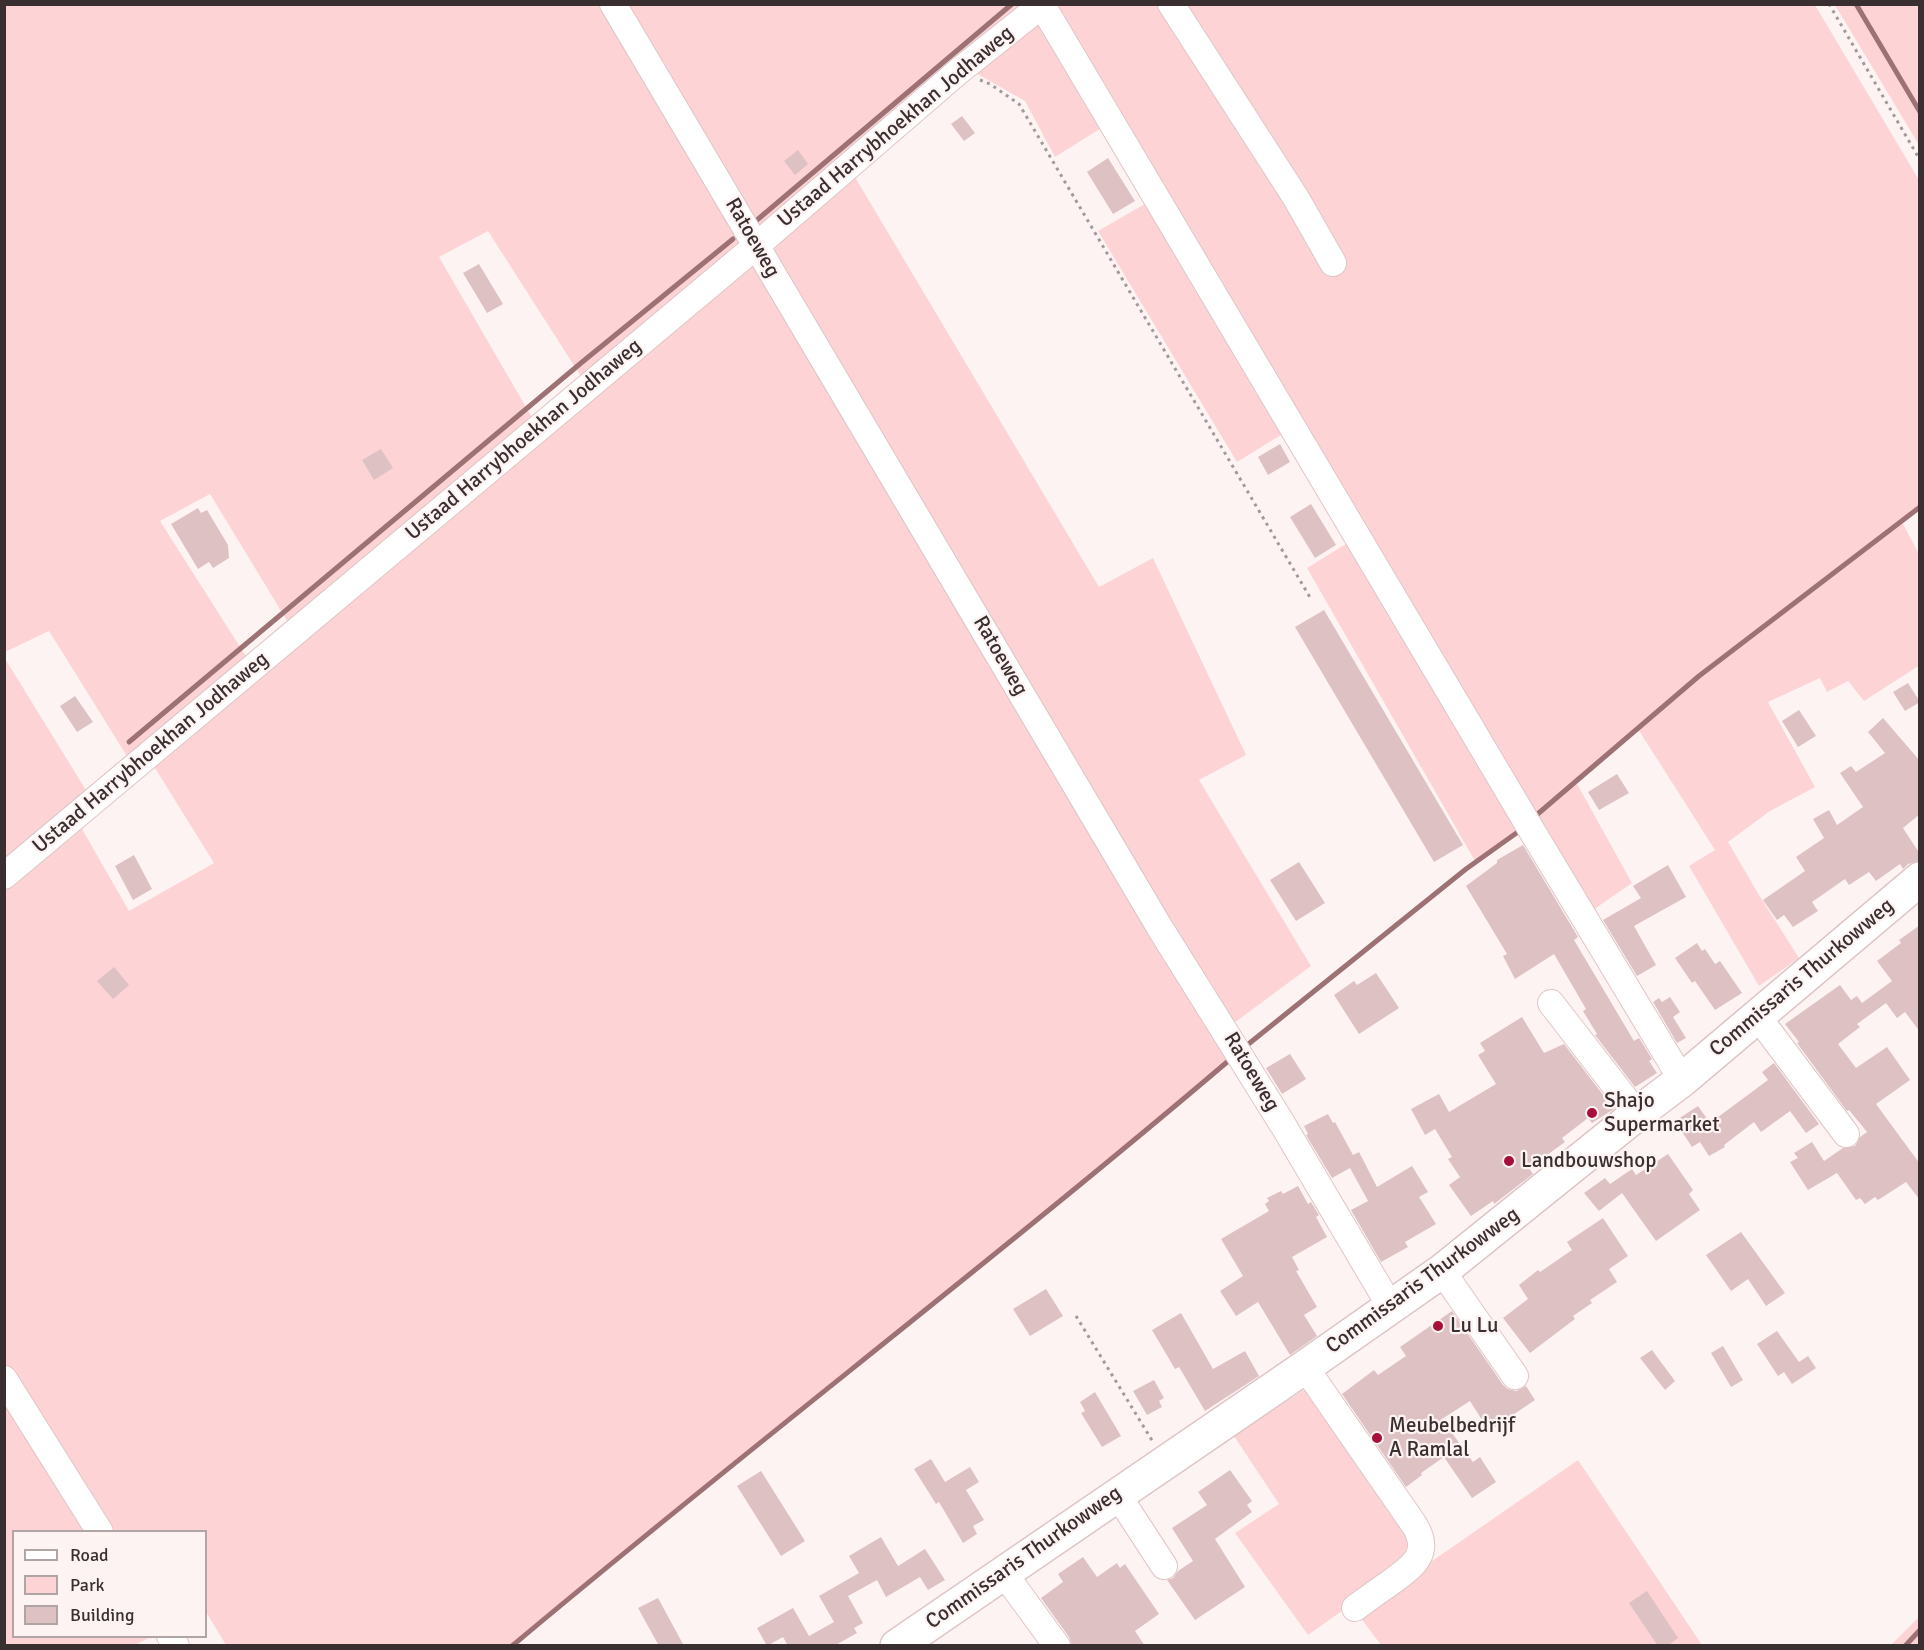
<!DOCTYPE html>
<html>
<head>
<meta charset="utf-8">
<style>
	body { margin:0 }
	#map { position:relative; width:1924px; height:1650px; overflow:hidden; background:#fef3f3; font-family:Signika,sans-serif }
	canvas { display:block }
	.frame { position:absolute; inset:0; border:6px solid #3a2f30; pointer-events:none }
	.legend { position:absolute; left:12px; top:1530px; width:195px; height:108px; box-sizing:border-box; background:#fef3f3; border:2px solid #b0a5a5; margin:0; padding:8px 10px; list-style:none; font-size:18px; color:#3a2f30 }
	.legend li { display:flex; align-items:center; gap:12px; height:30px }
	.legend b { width:30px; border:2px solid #b0a5a5 }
</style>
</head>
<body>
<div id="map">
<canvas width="1924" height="1650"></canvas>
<div class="frame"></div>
<ul class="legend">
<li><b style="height:8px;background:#fff"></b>Road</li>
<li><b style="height:16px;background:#fdd3d5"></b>Park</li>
<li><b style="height:16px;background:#ddc1c3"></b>Building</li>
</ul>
</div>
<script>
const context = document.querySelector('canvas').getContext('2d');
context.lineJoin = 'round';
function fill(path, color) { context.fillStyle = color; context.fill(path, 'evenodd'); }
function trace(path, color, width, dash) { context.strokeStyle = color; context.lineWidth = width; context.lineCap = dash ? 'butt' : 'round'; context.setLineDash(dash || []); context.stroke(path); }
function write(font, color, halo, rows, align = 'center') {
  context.font = font + ' Signika,sans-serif'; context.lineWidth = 4.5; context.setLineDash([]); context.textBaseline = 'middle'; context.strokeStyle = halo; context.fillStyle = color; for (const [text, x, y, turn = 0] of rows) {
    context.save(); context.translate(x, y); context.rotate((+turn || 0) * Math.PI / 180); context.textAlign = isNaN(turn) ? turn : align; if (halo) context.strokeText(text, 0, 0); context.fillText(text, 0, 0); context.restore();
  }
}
const green = new Path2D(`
	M1052,4l763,1 104,175v327l-17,15 17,32 1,111 -56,36 -16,-20 -21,11 -7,-14 -52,24 47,85 -45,24 -42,31 31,53 40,63 -40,28 -70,-120 26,-16 -77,-121 -62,53 56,101 -42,29z
	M5,5h603l137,237 -163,136 -94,-147 -49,26 95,164 -245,203 -79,-130 -50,27 89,140 -119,100 -81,-130 -44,21z
	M619,5h412l-269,222 -8,1z
	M1835,5h84v140z
	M1039,20l67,105 -51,32 -30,-56 -51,-29z
	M852,172l247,415 54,-29 93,197 -47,25 112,186 -77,57h-5l-459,-767v-17z
	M1150,201l139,229 -52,32 -139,-231z
	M753,253l480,804c-236,201 -483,389 -721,588h-286l-20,-33v-80l-100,-1 -101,-160v-488l73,-61 51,89 85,-48 -64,-103z
	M1354,539l169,286 -48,36 -168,-293z
	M4,657l85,138 -85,70z
	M4,1386l91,145 -81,1v104l137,1 -16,8h-130z
	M1304,1390h7l105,145 -11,31 -97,69 -73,-102 44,-29 -45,-68z
	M1578,1460l124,185h-321l-24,-32z
	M1919,1617v28h-28z`);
const stream = new Path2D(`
	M1856,4l64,108
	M757,220l255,-216
	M129,742l452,-379 152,-124
	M1533,818l166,-142 221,-169
	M1246,1046l220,-177 56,-40
	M512,1646c238,-200 485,-388 721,-589
	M1905,1646l15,-16`);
const building = new Path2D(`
	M962,116l13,17 -11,8 -13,-17z
	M798,150l10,14 -13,11 -11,-14z
	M1108,158l27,43 -22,13 -26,-42z
	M479,264l24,40 -16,9 -24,-40z
	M1280,444l10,18 -22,13 -10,-18z
	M381,449l12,19 -19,12 -12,-20z
	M1311,504l25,41 -21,13 -25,-41z
	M198,508l3,5 6,-3 21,35 1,13 -16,10 -4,-6 -11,7 -27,-45z
	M1324,610l139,235 -29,17 -139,-235z
	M1908,683l12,19 -15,9 -12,-19z
	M75,696l18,26 -16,10 -17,-26z
	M1799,710l17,26 -18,11 -16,-26z
	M1883,718l37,43v53l-17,14 17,26v7l-12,3 -5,5 -3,-5 -24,17 -7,-9 -20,13 -4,-6 -33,23 6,9 -25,16 -9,-12 -7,5 -14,-20 42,-29 -9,-14 28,-19 -11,-19 16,-9 8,15 26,-18 -23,-34 11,-7 5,6 29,-19 -17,-21z
	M1617,774l12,19 -30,17 -11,-18z
	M1523,845l55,92 -4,3 60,101 5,-3 13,21 -3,2 8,12 -22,14 -40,-52 2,-1 -14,-23 3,-2 -32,-55 -39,25 -12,-23 4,-2 -41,-68 31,-23v-3z
	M134,855l18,34 -19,11 -18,-34z
	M1299,862l26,41 -29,18 -26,-41z
	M1668,865l18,32 -52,29 22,39 -19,11 -34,-56 38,-22 -8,-12z
	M1920,925v107l-15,-20 -8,6 -11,-15 -29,21 3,3 -22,17 18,24 31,-21 23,33 -34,24 44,60v36l-14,-18 -28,18 -3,-3 -10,7 -5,-6 -4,2 -19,-27 -29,17 -18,-28 8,-4 -4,-5 18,-11 12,19 19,-13 12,-2 5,-9 7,-5 -18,-22 -2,1 -50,-68 2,-1 -14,-18 55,-39 11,15 6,-4 5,7 30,-22 -15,-20 24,-18 -2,-3z
	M1697,943l5,8 3,-2 10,15 5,-3 22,32 -27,17 -20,-29 -3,2 -17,-25z
	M114,967l15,18 -16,14 -16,-18z
	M1376,973l23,35 -40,26 -25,-39 20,-14 3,4z
	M1670,997l10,15 -7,5 13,21 -9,5 -24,-41 6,-4 3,4z
	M1522,1017l22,36 20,-9 50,65 -22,14 -4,-5 -26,20 3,4 -36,26 4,6 -39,30 -1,-3 -22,15 -22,-31 11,-8 -12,-18 4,-2 -17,-28 -10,6 -14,-26 28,-15 10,18 47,-28 -18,-29 7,-4 -5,-8z
	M1290,1054l16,25 -24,15 -16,-26z
	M1774,1063l45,61 -13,9 -16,-22 -29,21 -7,-10 -30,23 1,2 -16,9 -9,-14 -8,5 -17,-26 23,-15 12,17 58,-43 -6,-8z
	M1328,1114l5,9 2,-1 18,33 6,-3 18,35 35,-21 16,26 -9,5 17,27 -31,18 3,5 -27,15 -30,-52 17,-9 -18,-33 -18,10 -26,-43 2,-1 -4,-8z
	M1668,1154l25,36 -4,4 11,16 -44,31 -34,-48 -23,18 -15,-18 21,-15 5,6 22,-15 4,6z
	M1298,1186l10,18 3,-2 8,13 -3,2 11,20 -35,20 7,13 -3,1 21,36 -13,8 13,21 -27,19 -32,-53 -22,14 -16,-25 23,-15 -22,-37 48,-28 -4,-7 4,-3 -2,-3 14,-7 2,3z
	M1603,1218l25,38 -19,13 8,13 -27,18 2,3 -19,13 2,3 -45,34 -27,-35 25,-19 -9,-14 19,-15 2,2 32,-22 -5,-8z
	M1741,1232l44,61 -19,13 -18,-27 -17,12 -25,-36z
	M1046,1289l17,27 -33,20 -17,-27z
	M1452,1311l51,74 5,4 8,2 10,-5 9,14 -46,31 -19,-30 -28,18 31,43 7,-5 16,25 -24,16 -28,-41 -23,16 1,2 -16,12 -64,-93 32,-24 4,5 28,-19 -6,-9z
	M1181,1313l32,56 32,-18 14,25 -54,35 -26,-44 -4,2 -23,-39z
	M1777,1331l22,31 9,-6 8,12 -24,16 -8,-12 -6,4 -21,-32z
	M1723,1346l20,34 -12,7 -20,-34z
	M1652,1350l23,31 -10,9 -25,-32z
	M1154,1380l10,18 -5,3 3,6 -15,8 -14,-24z
	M1095,1392l26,44 -19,11 -21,-34 4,-2 -5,-9z
	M931,1459l14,23 25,-15 9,15 -13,8 18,30 -11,6 4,8 -14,9 -24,-41 -3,2 -22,-35z
	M1230,1470l22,31 -5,4 5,7 -37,27 30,48 -50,33 -28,-40 6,-2 5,-7 15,-10 -21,-33 35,-23 -9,-13z
	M761,1471l44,70 -24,15 -44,-70z
	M881,1537l17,29 27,-17 20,31 -17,10 -8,-13 -34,20 -9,-17 -29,16 15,27 -9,5 3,5 -23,13h-46l-5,-9 -16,9 -10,-18 36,-20 16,28 25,-14 -15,-26 40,-23 -10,-17z
	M1083,1557l14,20 20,-14 3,5 5,-4 34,50 -24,17 10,15h-73l-3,-9 -28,-39 22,-16 -5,-8z
	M1647,1591l31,47 -11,8h-9l-29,-43z
	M658,1598l26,48h-25l-21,-38z`);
const path = new Path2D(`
	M1829,4l91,156
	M980,80l10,4 29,20 292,495
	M1076,1316l77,126`);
const minor = new Path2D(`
	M613,4l547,924 123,197 107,181
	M1171,4l125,194 37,65
	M1042,5l490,826 150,249
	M4,876l752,-630 203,-175 84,-67
	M1551,1003l86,111
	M1758,1017l88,117
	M1442,1271l73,105
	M1305,1367l110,159c17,29 -4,41 -25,57 -12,8 -24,17 -35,25
	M4,1379l96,153
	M1117,1494l47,72
	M1003,1572l54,74
	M170,1636l6,10`);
const major = new Path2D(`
	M897,1646l408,-279 137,-96 195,-157 45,-34 238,-201`);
const markers = [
	[1592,1113,6,"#a70e39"],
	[1509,1161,6,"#a70e39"],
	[1438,1326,6,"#a70e39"],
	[1377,1438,6,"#a70e39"]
];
const streetNames = [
	["Ustaad Harrybhoekhan Jodhaweg",896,127,-40],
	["Ratoeweg",752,238,60],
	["Ustaad Harrybhoekhan Jodhaweg",524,440,-40],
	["Ratoeweg",1000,656,60],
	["Ustaad Harrybhoekhan Jodhaweg",151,753,-40],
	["Commissaris Thurkowweg",1802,978,-40],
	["Ratoeweg",1251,1072,59],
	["Commissaris Thurkowweg",1423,1281,-36],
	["Commissaris Thurkowweg",1024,1558,-35]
];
const poiNames = [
	["Shajo",1604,1101],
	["Supermarket",1604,1125],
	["Landbouwshop",1521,1161],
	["Lu Lu",1450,1326],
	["Meubelbedrijf",1389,1426],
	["A Ramlal",1389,1450]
];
fill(green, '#fdd3d5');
trace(stream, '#9e7275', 5);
fill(building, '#ddc1c3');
trace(minor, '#e0c5c6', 28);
trace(major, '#e0c5c6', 36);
trace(path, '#a4999a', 3, [3, 4.5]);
trace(minor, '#fff', 26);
trace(major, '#fff', 33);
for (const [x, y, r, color] of markers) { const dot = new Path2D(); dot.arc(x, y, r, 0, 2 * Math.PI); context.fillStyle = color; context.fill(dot); trace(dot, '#fef3f3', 2); }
write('21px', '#3a2f30', '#fef3f3', streetNames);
write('21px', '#3a2f30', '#fef3f3', poiNames, 'left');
</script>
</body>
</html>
